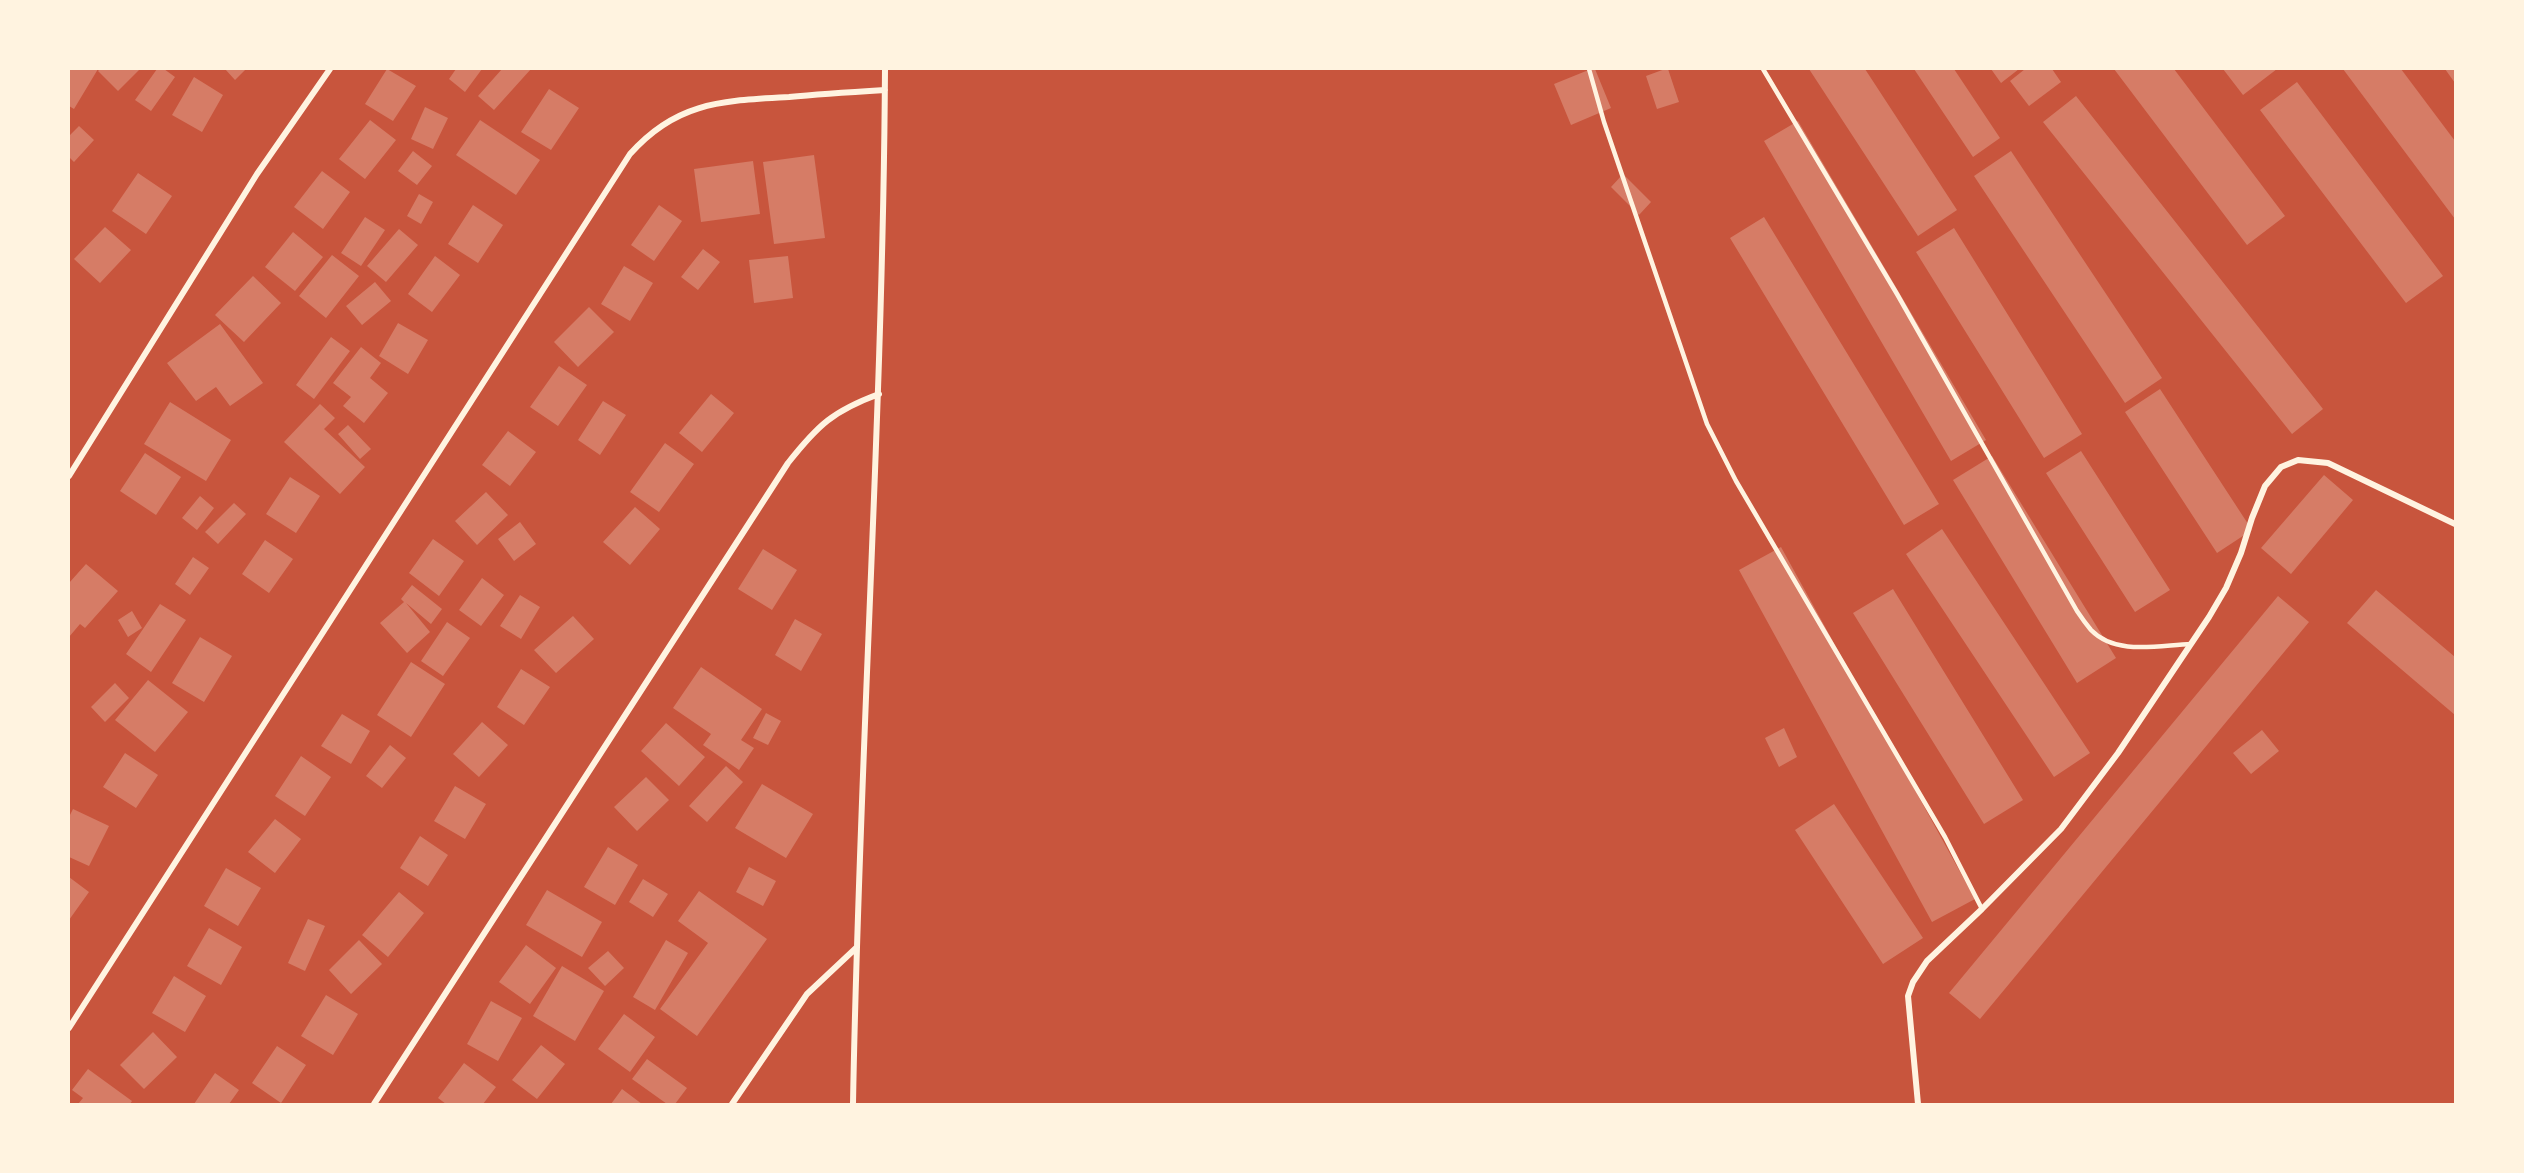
<!DOCTYPE html>
<html>
<head>
<meta charset="utf-8">
<style>
	body { margin:0 }
	#map { position:relative; width:2524px; height:1173px; overflow:hidden; background:#c8553d; font-family:"Archivo Narrow",sans-serif }
	canvas { display:block }
	.frame { position:absolute; inset:0; border:70px solid #fff3e0; pointer-events:none }
</style>
</head>
<body>
<div id="map">
<canvas width="2524" height="1173"></canvas>
<div class="frame"></div>
</div>
<script>
const context = document.querySelector('canvas').getContext('2d');
context.lineJoin = 'round';
function fill(path, color) { context.fillStyle = color; context.fill(path, 'evenodd'); }
function trace(path, color, width, dash) { context.strokeStyle = color; context.lineWidth = width; context.lineCap = dash ? 'butt' : 'round'; context.setLineDash(dash || []); context.stroke(path); }
const building = new Path2D(`
	M69,69h29l-24,40 -5,-3z
	M100,69h40l-22,22 -20,-20z
	M157,69h7l11,8 -24,34 -16,-11z
	M225,69h21l-11,11z
	M387,69l29,17 -23,35 -28,-17z
	M456,69h26l-17,23 -16,-13z
	M502,69h29l-37,41 -16,-14z
	M1591,69h4l16,39 -40,17 -17,-41z
	M1665,69h3l11,33 -22,7 -11,-33z
	M1809,69h56l92,141 -39,26z
	M1914,69h40l46,69 -27,19z
	M1991,69h28l-18,14z
	M2025,69h27l9,13 -32,24 -19,-25z
	M2114,69h60l111,147 -38,29z
	M2223,69h54l-34,26z
	M2343,69h58l54,72v78z
	M2445,69h10v14z
	M194,77l29,18 -21,37 -30,-17z
	M2297,82l146,194 -37,27 -146,-193z
	M549,89l30,19 -28,42 -30,-18z
	M2076,96l247,313 -31,25 -249,-312z
	M425,107l23,11 -15,31 -22,-10z
	M370,120l26,20 -31,39 -26,-20z
	M480,120l60,40 -24,35 -60,-40z
	M1798,121l188,319 -35,21 -187,-320z
	M79,126l15,14 -20,22 -5,-5v-21z
	M413,151l19,15 -15,19 -19,-14z
	M2011,151l151,227 -37,25 -151,-227z
	M814,155l11,83 -51,6 -11,-82z
	M753,161l7,53 -59,8 -7,-53z
	M322,171l28,21 -27,37 -29,-22z
	M138,173l34,23 -26,38 -34,-23z
	M1623,174l28,28 -12,13 -28,-28z
	M419,194l14,8 -12,22 -14,-8z
	M473,205l30,20 -25,38 -30,-19z
	M659,205l23,16 -28,40 -23,-16z
	M365,217l20,13 -24,36 -20,-13z
	M1764,217l175,287 -35,21 -174,-287z
	M105,227l26,23 -31,33 -26,-24z
	M1954,228l128,206 -38,24 -128,-206z
	M399,229l19,16 -32,37 -19,-16z
	M293,232l30,25 -28,34 -30,-24z
	M703,249l17,13 -22,28 -17,-13z
	M332,255l27,21 -33,42 -27,-22z
	M435,256l25,19 -28,37 -24,-18z
	M788,256l5,42 -39,5 -5,-43z
	M624,266l29,17 -23,38 -29,-17z
	M253,276l28,27 -37,39 -29,-27z
	M375,282l16,19 -29,24 -16,-19z
	M589,307l25,25 -36,35 -24,-25z
	M398,323l30,17 -20,34 -29,-18z
	M220,324l43,59 -33,23 -14,-19 -20,14 -29,-38z
	M331,337l19,14 -36,48 -18,-14z
	M361,347l20,16 -11,15 18,15 -24,30 -21,-17 8,-9 -18,-14z
	M559,366l28,19 -29,41 -28,-19z
	M2160,389l92,141 -35,23 -92,-141z
	M711,394l23,19 -32,39 -23,-19z
	M603,401l23,14 -26,40 -22,-15z
	M170,402l61,38 -25,41 -62,-37z
	M320,404l15,14 -11,11 41,38 -25,27 -56,-52z
	M348,425l23,24 -11,10 -22,-25z
	M508,431l28,21 -26,34 -28,-21z
	M665,443l29,21 -35,48 -29,-20z
	M2081,451l89,139 -35,22 -89,-139z
	M145,453l36,24 -25,38 -36,-24z
	M1992,456l124,202 -39,25 -124,-203z
	M2324,475l29,25 -62,74 -30,-26z
	M290,477l30,19 -24,37 -30,-19z
	M486,492l22,23 -31,30 -22,-24z
	M200,496l14,12 -17,22 -15,-12z
	M234,503l12,11 -28,30 -13,-12z
	M635,507l25,22 -30,36 -27,-23z
	M520,522l16,22 -22,17 -16,-22z
	M1942,529l148,224 -36,24 -148,-223z
	M433,539l31,22 -25,35 -30,-23z
	M265,540l28,19 -24,34 -27,-19z
	M1781,547l194,352 -43,23 -193,-352z
	M763,549l34,21 -25,40 -34,-21z
	M193,557l16,11 -19,27 -15,-11z
	M86,564l32,27 -33,37 -5,-4 -11,13v-54z
	M482,578l22,17 -23,31 -22,-16z
	M412,585l30,24 -11,15 -25,-21 24,29 -23,21 -27,-30 24,-21 -3,-3z
	M1893,589l130,211 -39,24 -131,-211z
	M2376,590l79,67v58l-108,-92z
	M520,595l20,12 -19,32 -21,-13z
	M2278,596l31,26 -329,397 -31,-26z
	M160,604l26,16 -35,52 -25,-18z
	M132,611l10,17 -14,9 -10,-17z
	M573,616l21,23 -38,34 -22,-23z
	M795,619l27,15 -21,37 -26,-16z
	M447,622l23,16 -27,38 -22,-15z
	M200,637l32,19 -28,46 -32,-19z
	M411,662l34,22 -34,53 -34,-22z
	M701,667l61,42 -21,31 13,8 -15,22 -36,-25 8,-11 -38,-26z
	M521,669l29,18 -26,38 -27,-18z
	M148,680l40,32 -33,40 -40,-32z
	M115,683l14,15 -24,24 -14,-15z
	M766,713l15,8 -13,24 -15,-7z
	M342,714l28,17 -19,33 -30,-18z
	M482,722l26,23 -29,32 -26,-23z
	M666,723l39,34 -26,29 -38,-35z
	M1784,728l13,29 -18,10 -14,-29z
	M2262,730l17,21 -28,23 -18,-21z
	M390,745l16,13 -24,30 -16,-12z
	M125,753l33,22 -22,33 -33,-21z
	M301,756l30,21 -26,39 -30,-20z
	M726,766l17,16 -36,40 -18,-16z
	M646,777l23,23 -32,31 -23,-24z
	M762,784l51,30 -27,44 -51,-30z
	M455,786l31,18 -21,35 -31,-18z
	M1834,804l89,134 -40,26 -88,-134z
	M73,809l36,17 -20,40 -20,-9v-40z
	M275,819l26,20 -26,34 -27,-21z
	M420,836l28,19 -20,31 -28,-18z
	M608,847l30,18 -23,40 -31,-18z
	M749,867l27,14 -13,25 -27,-14z
	M226,868l35,20 -23,38 -34,-20z
	M69,877l20,15 -20,28z
	M643,879l25,15 -15,23 -24,-15z
	M547,890l55,32 -20,35 -56,-32z
	M699,891l68,48 -70,97 -37,-27 48,-66 -30,-22z
	M399,892l25,21 -36,44 -26,-22z
	M308,919l17,7 -20,45 -17,-8z
	M209,928l33,19 -21,38 -34,-19z
	M359,940l23,24 -31,30 -22,-24z
	M666,940l22,13 -33,57 -22,-13z
	M526,945l30,23 -26,36 -31,-22z
	M608,951l16,17 -19,18 -17,-18z
	M562,966l42,25 -29,50 -42,-25z
	M174,976l32,20 -21,36 -33,-19z
	M326,995l32,19 -25,41 -32,-19z
	M491,1001l31,17 -24,43 -31,-17z
	M624,1014l31,23 -25,35 -32,-23z
	M153,1032l24,25 -33,32 -24,-24z
	M541,1045l24,19 -28,35 -25,-19z
	M277,1046l29,19 -25,38 -29,-20z
	M647,1059l40,29 -12,16h-8l-35,-25z
	M464,1063l32,24 -13,17h-37l-8,-6z
	M88,1069l44,32 -2,3h-52l5,-6 -11,-8z
	M215,1073l24,17 -10,14h-35z
	M622,1089l20,15h-31z`);
const service = new Path2D(`
	M1589,69l15,53 103,302 29,57 209,356 37,72
	M1763,69l134,225 180,317c4,6 9,13 14,19 25,26 68,15 100,14`);
const minor = new Path2D(`
	M69,476l188,-302 73,-105
	M69,1028l561,-874c47,-53 93,-53 159,-57 32,-3 64,-5 96,-7
	M374,1104l414,-641c30,-38 45,-52 91,-69
	M732,1104l75,-110 49,-46
	M853,1104c6,-345 30,-690 32,-1035
	M1918,1104l-10,-108 5,-14 14,-21 55,-52 79,-80 57,-76 91,-136 17,-29 15,-35 11,-35 13,-32 16,-19 17,-7 30,3 127,61`);
fill(building, '#d67c66');
trace(service, '#fff3e0', 4.5);
trace(minor, '#fff3e0', 6);
</script>
</body>
</html>
